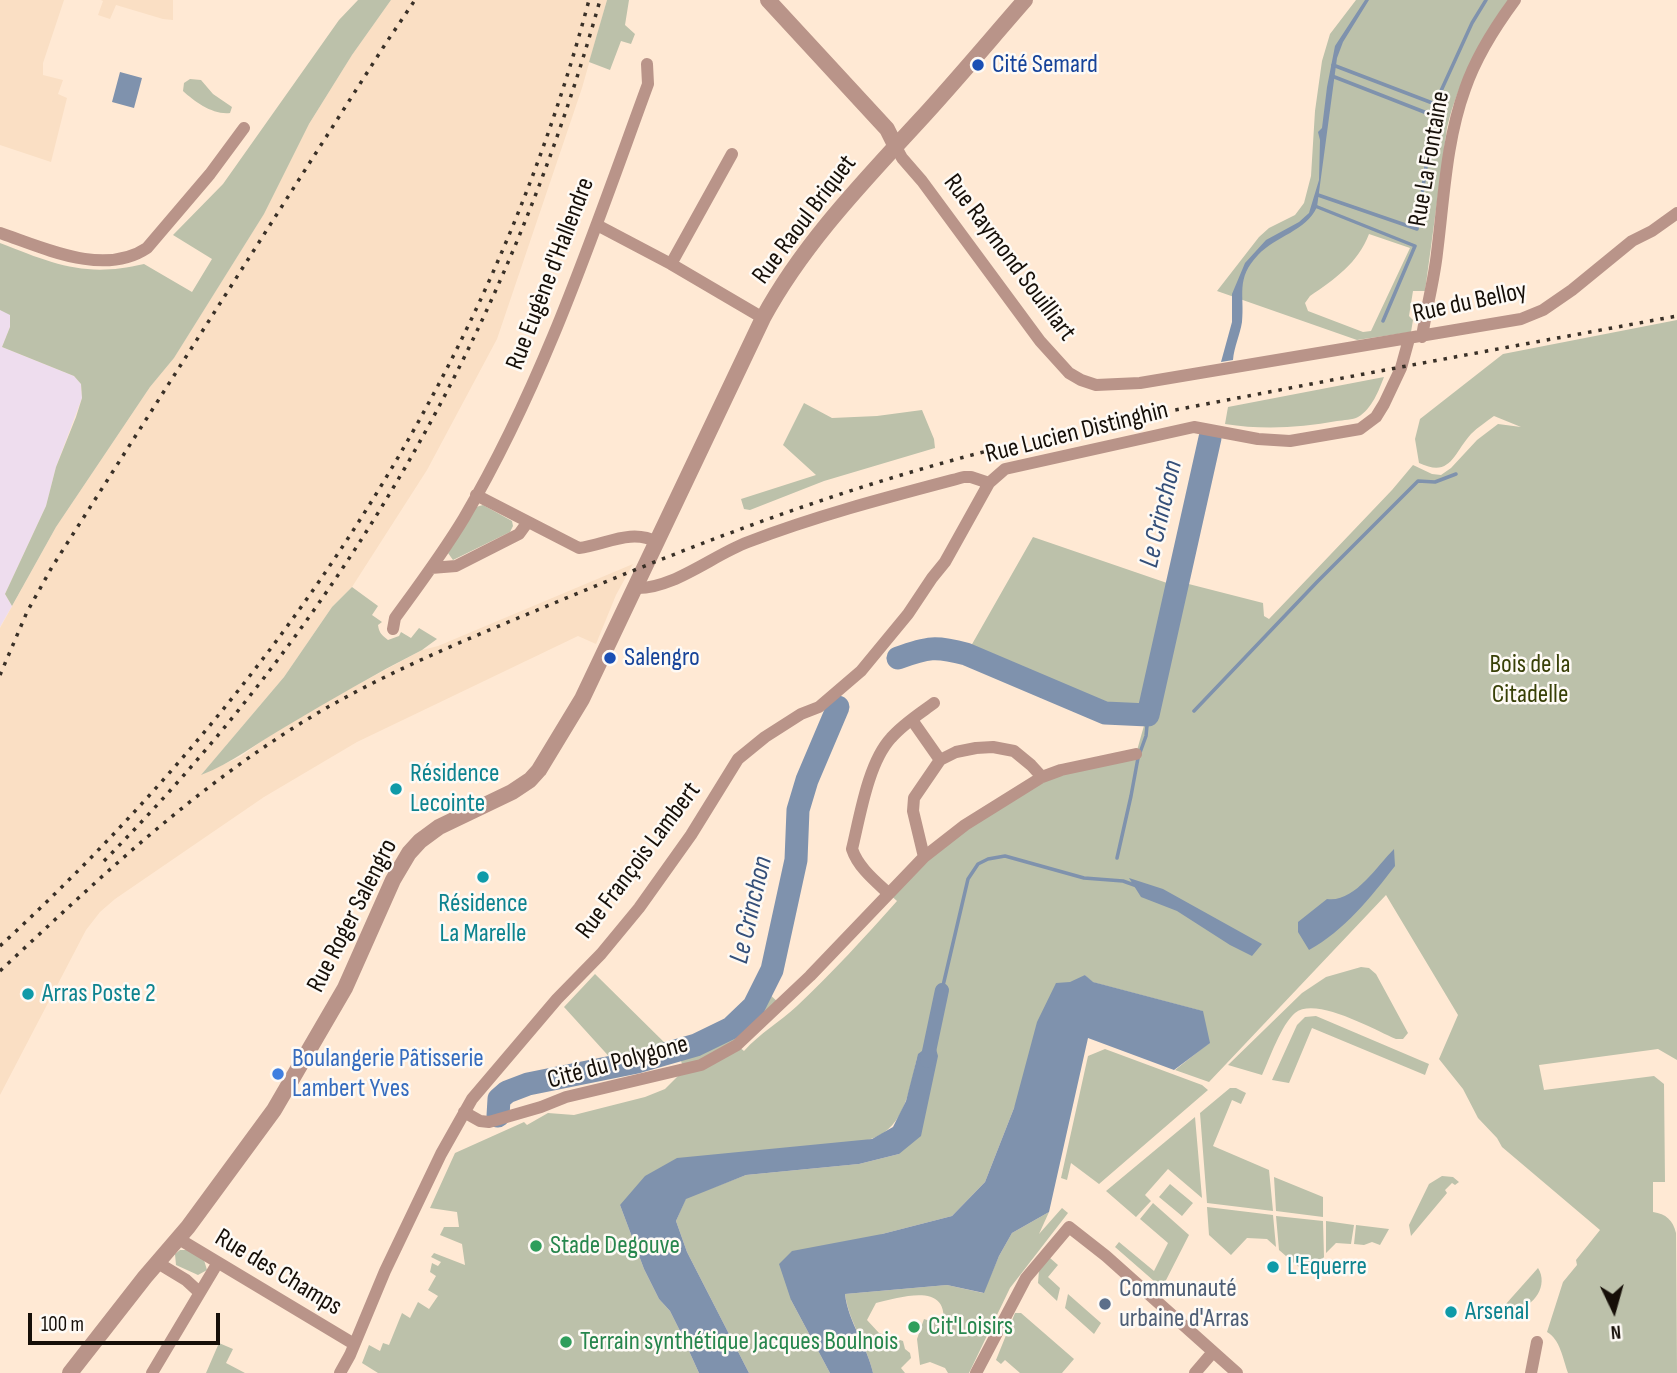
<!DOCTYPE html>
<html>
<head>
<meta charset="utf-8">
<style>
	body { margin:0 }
	#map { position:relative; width:1677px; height:1373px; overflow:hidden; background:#ffe9d4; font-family:"Sofia Sans Condensed",sans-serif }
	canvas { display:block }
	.north { position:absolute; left:1579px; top:1275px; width:70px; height:70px; -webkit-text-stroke:5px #fefaf5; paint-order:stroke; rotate:175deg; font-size:19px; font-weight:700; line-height:28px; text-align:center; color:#160f08 }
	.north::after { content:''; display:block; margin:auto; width:24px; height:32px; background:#160f08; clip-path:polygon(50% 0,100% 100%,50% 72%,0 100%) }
	.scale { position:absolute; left:28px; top:1313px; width:192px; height:32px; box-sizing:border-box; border:4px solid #160f08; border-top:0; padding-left:9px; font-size:21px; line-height:24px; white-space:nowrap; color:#160f08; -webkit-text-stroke:5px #fefaf5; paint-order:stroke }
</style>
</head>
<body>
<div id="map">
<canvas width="1677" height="1373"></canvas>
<div class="north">N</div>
<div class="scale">100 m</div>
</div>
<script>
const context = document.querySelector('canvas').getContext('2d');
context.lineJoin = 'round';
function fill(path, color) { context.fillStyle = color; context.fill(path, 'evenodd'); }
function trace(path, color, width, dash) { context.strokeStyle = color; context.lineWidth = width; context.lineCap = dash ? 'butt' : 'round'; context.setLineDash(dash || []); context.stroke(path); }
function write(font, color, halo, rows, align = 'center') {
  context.font = font + ' "Sofia Sans Condensed",sans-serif'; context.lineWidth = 5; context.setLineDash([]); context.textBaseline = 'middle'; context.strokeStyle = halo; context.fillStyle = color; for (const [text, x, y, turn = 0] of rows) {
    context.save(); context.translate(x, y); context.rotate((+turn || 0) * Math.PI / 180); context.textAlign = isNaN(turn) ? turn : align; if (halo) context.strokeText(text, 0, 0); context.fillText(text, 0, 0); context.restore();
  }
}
const built = new Path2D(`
	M0,0h64l-21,63v12l20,5 -5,14 9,4 -16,64 -51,-17z
	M101,0h72v20l-10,-1 -47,-14 -6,14 -12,-4 5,-14z
	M391,0h216l-25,88 -85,251 -70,131 -75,117 -20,20 -48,70 -82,97 38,-17 26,-19 54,-33 102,-55 16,-4 195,-82 -17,31 -20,49 -18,-8 -221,106 -93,55 -149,102 -15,13 -14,18 -86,165v-467l56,-101 94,-140 24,-29 90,-144 45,-90 43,-69z`);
const industrial = new Path2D(`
	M0,310l10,4v13l-8,20 72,29 7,8 1,14 -26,69 -10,39 -41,88 7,12 -12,21z`);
const green = new Path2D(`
	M358,0h33l-39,55 -43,69 -45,90 -90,144 -24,29 -94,140 -44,79 -7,-12 41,-88 10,-39 20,-50 6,-19 -1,-14 -7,-8 -72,-29 8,-20v-12l-10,-5v-67c54,21 85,35 144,21l48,28 20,-33 -39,-24 50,-51 116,-164z
	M607,0h22l-4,25 10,9 -4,10 -10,-3 -11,29 -21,-8z
	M1356,0h154c-28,43 -51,77 -63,128l-22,163h-12l-4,25 4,4 -2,12 -54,8 -140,-49 42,-54 10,-9 26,-13 9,-12 7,-27 4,-65 7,-50 8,-27zM1369,234l41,14 -39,83 -8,1 -55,-21 -3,-8 5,-7c25,-17 48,-33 59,-62z
	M190,79l11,1 12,14 19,13 -2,6c-17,2 -35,-11 -47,-22l1,-8z
	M1677,320v740l-19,-11 -119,16 5,25 110,-14 10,8 1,98h-12v30c13,2 20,8 23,21l1,140h-109c-5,-14 -8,-34 -21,-41l16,-50 14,-17 -1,-5 24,-30 -98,-83 -5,-9 -19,-20 -15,-29 -24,-30 19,-44 -72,-120 -177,187 -34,-12 34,-27 -7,-32 -110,-29 -7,-7 -71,133 -29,74 -33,34 -70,18 -91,66 39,73h-81l-62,-121 -11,-31 10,-23 60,-23 113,-11 40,-10 19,-100c-8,31 -12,74 -47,85 -9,3 -19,3 -28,4l-223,62 24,64 15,30 11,12 9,18 20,44h-321l-16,-10 7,-18 11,6 3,-8 6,2 13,-32 8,5 8,-16 11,7 9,-13 -10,-6 8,-14 -6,-4 2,-9 6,3 3,-4 -10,-5 3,-4 31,12 -3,-21 -22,-9 4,-8h15l-2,-15 -27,-4 25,-55 69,-31 3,3 21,-12 26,2 71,-18 20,-8 19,-19 -4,-12 -24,7 -109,22 -35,10 -7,7 2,12 -14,3c-3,-14 -1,-22 6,-35l115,-22 -50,-55 31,-33 76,75 59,-24 21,-19 8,-12 10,-23 20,-88 8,-77 9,-32 26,-68h9c-13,33 -36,65 -40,101 -2,16 1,32 -1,48 -5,44 -16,96 -33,137l13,12 -43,41 7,6c16,-18 36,-29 53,-45 35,-33 68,-69 100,-105l-9,-8 36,-36 118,-80 94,-23 9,-32c-25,-2 -46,-5 -69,-14 -39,-15 -105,-59 -146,-57 -11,0 -21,5 -31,9l-1,-4 29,-9 40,6 66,-116 134,46 35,-155 5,2 -34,150 90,23 1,13 5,3 123,-129 21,-25 19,9 9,1 10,-7 26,-28 21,-16 23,3 -27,-11c-8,6 -16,11 -23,18 -18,20 -20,44 -52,29l-4,-24 5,-20 83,-65z
	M1384,377c-5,13 -12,32 -26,40 -5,3 -15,3 -21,4 -37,7 -75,9 -112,3l3,-17z
	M804,403l28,15 45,-2 45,-6 12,29 1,9 -111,33 -74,29 -6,-1 -3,-10 75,-24 -33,-30z
	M483,505l29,16 1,5 -3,6 -57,28 -5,-7 28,-46z
	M352,587l26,19 -6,9 10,7 -4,3c1,8 4,10 10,15l11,-4 2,-4 10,6 8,-10 18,11 -15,11c-47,24 -92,50 -137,77 -28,16 -53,36 -84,48l83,-98 48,-70z
	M1361,967l8,1 7,6 32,59 -5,6h-7c-22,-9 -80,-43 -101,-26 -14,12 -25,45 -33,62l-34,-10 74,-72 24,-16z
	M1316,1016l113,48 -4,11 -113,-47 -23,55 -17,-3 25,-55 8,-8z
	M1105,1049l97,36 6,5 -109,94 -28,-21 -4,17 -6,-2 27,-122z
	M1230,1088h6l10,5 -5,11 -9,-4 -19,46 56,24 4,41 -66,-8 -7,-90z
	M1195,1117l7,81 -34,-29 -23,26 6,6 -15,16 -30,-26z
	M1442,1176l11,1 6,5 -4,3 -3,-2 -7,7 2,3 -36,43 -2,-11 20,-41z
	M1274,1177l49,20v20l-47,-6z
	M1170,1184l23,19 -11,13 -23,-19z
	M1153,1203l36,32 -27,53 -47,-41 4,-5 35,29 14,-28 -28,-24z
	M1207,1207l66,8 3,32 -9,-8 -20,-1 -16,17 -22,-20z
	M1062,1208l6,5 -58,75 -41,85h-21l-3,-5 -15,-6 -10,3 -3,-26 7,-20 12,4 6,6c11,-48 -38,-33 -66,-26l-9,17 12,13 24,8 2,8 5,4 1,5 -10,10 4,5h-32c-6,-28 -24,-50 -28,-79l102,-9 36,8 16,-37 13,-23 37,-21 -10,22z
	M1276,1216l47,5 1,36 -16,18 -29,-25z
	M1326,1221l28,4 -3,19 -15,-1 -10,10z
	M1356,1225l33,4 -9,16 -8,-3 -8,3 -10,-1z
	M180,1250h7l17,10 3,10 -9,5 -22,-10 -1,-11z
	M1050,1258l8,7 -10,12 12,11 -3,13 -19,-18 1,-13z
	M1538,1268c13,20 -11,49 -33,37z
	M1068,1294l33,29 -7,11 -29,-26z
	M1015,1313h6l53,46 -12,14h-42l-15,-13 -4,4 -5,-4z
	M219,1343l14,6 -7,14 19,10h-39z`);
const water = new Path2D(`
	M1365,0h4l-26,42 -6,16 -20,149c-11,24 -41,29 -59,48 -23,24 -13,40 -16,67 -2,13 -8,25 -9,38l-12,2 11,-40v-28l13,-31 21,-23 33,-18 10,-9 10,-33 1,-40 -2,-8 4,-4 5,-41 8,-41z
	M120,72l22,6 -8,30 -22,-6z
	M1394,849l1,17c-24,31 -51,65 -86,84l-11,-18v-10l29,-23c27,4 49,-32 67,-50z
	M1129,878l34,11 99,55 -10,12 -22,-11 -53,-34 -36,-14z
	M1085,975l8,7 110,29 7,32 -36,27 -86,-32 -39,174 -37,21 -13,23 -15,37 -37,-8 -102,9c3,28 22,51 28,79h-43l-39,-73 -12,-36 13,-13 90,-17 70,-18 33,-34 29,-74 23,-86 19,-39 14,-1z
	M934,1042l4,14 -17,80 -22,18 -40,10 -113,11 -60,24 -10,22 11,31 62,121h-50l-20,-44 -9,-18 -11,-12 -15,-30 -24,-64 25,-29 32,-18 195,-19 21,-12 13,-26 12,-47z`);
const stream = new Path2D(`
	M1333,65l102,39
	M1332,76l100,39
	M1318,195l99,34 18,-125 37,-81 14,-23
	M1315,206l100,40 -32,75
	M1194,711l123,-129 101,-101 17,1 21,-8
	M1117,858l14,-62 7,-38 8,-22 2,-21
	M942,990l26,-111 10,-15 10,-5 17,-3 79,22 39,3 14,5`);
const canal = new Path2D(`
	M927,1061l15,-71`);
const river = new Path2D(`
	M898,658c30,-11 38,-12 68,-4l139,59 43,2 62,-277
	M498,1116l1,-17 8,-7 21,-8 109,-22 59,-17 35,-17 23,-22 18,-36 24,-110 2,-50 9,-30 31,-73`);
const minor = new Path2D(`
	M895,145l7,13 20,23 118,160 29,32 12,7 15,5 44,-2 381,-64 22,-9 29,-20 60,-49 20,-10 25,-18
	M597,225l74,39 92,54
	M0,233c44,15 104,44 147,15l63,-74 34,-46
	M671,264l61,-110
	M1422,337c4,-28 12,-56 15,-84 7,-55 9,-112 28,-164 11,-32 30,-62 50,-89
	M476,495l103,53c26,-3 52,-20 78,-6
	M431,568l25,-2 63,-32 8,-11
	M635,588c37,2 78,-33 113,-46 70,-27 144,-46 216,-65h7l18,6
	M393,629l2,-11c24,-33 48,-65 69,-100 80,-136 130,-287 184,-434l-1,-20
	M912,720l28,40
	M924,857l-11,-46 1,-13 26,-38 16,-8 20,-4 17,-1 21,4 17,14 11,12
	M888,893c-14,-13 -30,-26 -36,-44 8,-33 16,-86 39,-111 12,-14 28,-24 43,-35
	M464,1112l16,9 9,1 52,-15 25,-10 135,-32 36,-20 73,-69 114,-119 41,-32 77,-48 19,-7 75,-16
	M179,1239l175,105
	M158,1263l28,17 13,12
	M152,1373l65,-109
	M340,1373l10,-18 35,-84 56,-117 31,-55 85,-100 44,-45 38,-46 52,-73 47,-76 27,-22 36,-23 18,-7 42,-36 47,-57 24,-36 13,-16 44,-79 16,-14 189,-42 64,12 32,2 70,-12 16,-12 8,-13 17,-36 8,-29
	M976,1373l50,-95 43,-51 37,29 131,117
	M1195,1373l18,-21
	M1531,1373l6,-31`);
const tertiary = new Path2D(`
	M768,0l119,129 8,16
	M70,1373l75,-96 43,-50 86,-117 71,-122 48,-108 16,-27 11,-12 19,-14 73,-35 18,-12 9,-10 43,-71 181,-381c40,-74 100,-136 156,-197 36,-39 71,-81 106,-121`);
const rail = new Path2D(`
	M0,675l27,-63 25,-45 334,-524 29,-43
	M104,861c241,-245 404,-530 496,-861
	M0,946c281,-259 490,-574 589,-946
	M0,971c94,-88 181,-171 290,-241 86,-55 180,-92 274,-131 134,-56 268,-107 408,-144 98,-26 198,-44 297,-63 136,-26 272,-51 408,-76`);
const markers = [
	[978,65,7,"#1a4fb4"],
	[610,658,7,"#1a4fb4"],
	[396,789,7,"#0f9aa8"],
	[483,877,7,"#0f9aa8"],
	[28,994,7,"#0f9aa8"],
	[278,1074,7,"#3f7fe0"],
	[536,1246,7,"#2e9e5b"],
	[1273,1267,7,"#0f9aa8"],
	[1105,1304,7,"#5c6f8a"],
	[1451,1312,7,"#0f9aa8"],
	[914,1327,7,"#2e9e5b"],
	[566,1342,7,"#2e9e5b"]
];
const transitNames = [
	["Cité Semard",992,65],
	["Salengro",624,658]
];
const streetNames = [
	["Rue La Fontaine",1430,159,-80],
	["Rue Raoul Briquet",805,220,-53],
	["Rue Raymond Souilliart",1009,258,53],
	["Rue Eugène d'Hallendre",551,274,-69],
	["Rue du Belloy",1470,303,-12],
	["Rue Lucien Distinghin",1077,433,-14],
	["Rue François Lambert",639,861,-53],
	["Rue Roger Salengro",353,916,-63],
	["Cité du Polygone",618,1063,-15],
	["Rue des Champs",278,1273,31]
];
const parkNames = [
	["Bois de la",1530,665],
	["Citadelle",1530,695]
];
const cultureNames = [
	["Résidence",410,774],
	["Lecointe",410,804],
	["Résidence",483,904,"center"],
	["La Marelle",483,934,"center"],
	["Arras Poste 2",42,994],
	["L'Equerre",1287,1267],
	["Arsenal",1465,1312]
];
const shopNames = [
	["Boulangerie Pâtisserie",292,1059],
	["Lambert Yves",292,1089]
];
const leisureNames = [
	["Stade Degouve",550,1246],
	["Cit'Loisirs",928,1327],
	["Terrain synthétique Jacques Boulnois",580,1342]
];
const serviceNames = [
	["Communauté",1119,1289],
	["urbaine d'Arras",1119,1319]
];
const waterNames = [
	["Le Crinchon",1162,514,-77],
	["Le Crinchon",752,910,-77]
];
fill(built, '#fadfc4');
fill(industrial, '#ede');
fill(green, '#bcc1aa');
fill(water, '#7f92ad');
trace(stream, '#7f92ad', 3.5);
trace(canal, '#7f92ad', 14);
trace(river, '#7f92ad', 23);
trace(minor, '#b99489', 12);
trace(tertiary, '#b99489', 16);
trace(rail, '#393027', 3.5, [3.5, 7]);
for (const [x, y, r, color] of markers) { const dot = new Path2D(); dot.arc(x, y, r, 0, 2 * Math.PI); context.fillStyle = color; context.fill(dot); trace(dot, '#fefaf5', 2.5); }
write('26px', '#164399', '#fefaf5', transitNames, 'left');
write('26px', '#160f08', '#fefaf5', streetNames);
write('26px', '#384007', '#fefaf5', parkNames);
write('26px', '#0d838f', '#fefaf5', cultureNames, 'left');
write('26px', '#366cbe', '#fefaf5', shopNames, 'left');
write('26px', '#27864d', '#fefaf5', leisureNames, 'left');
write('26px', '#4e5e75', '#fefaf5', serviceNames, 'left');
write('italic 28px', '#344f79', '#fefaf5', waterNames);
</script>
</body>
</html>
